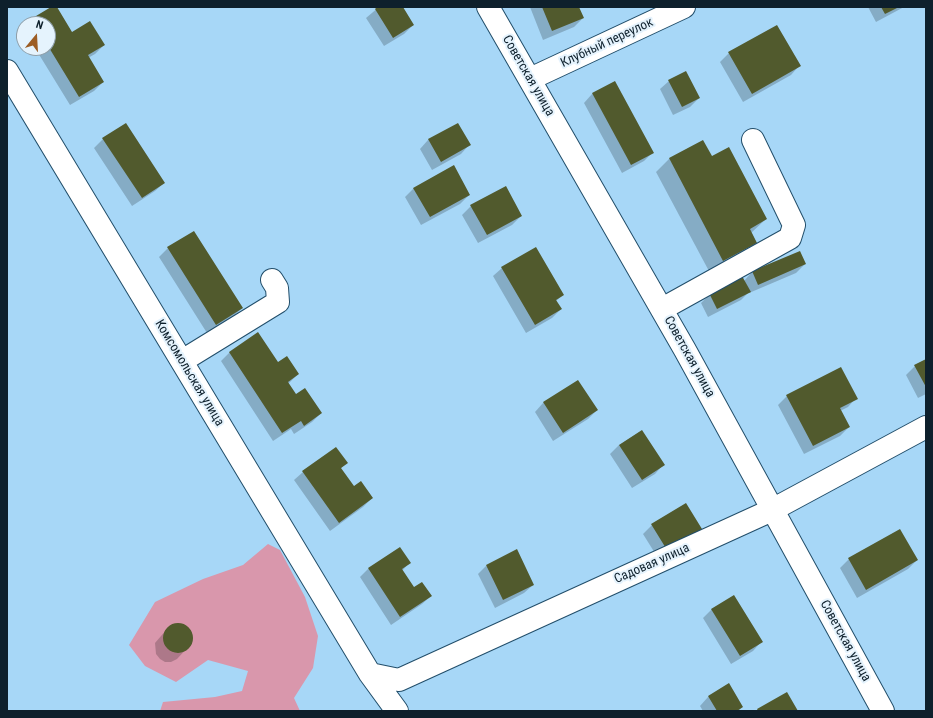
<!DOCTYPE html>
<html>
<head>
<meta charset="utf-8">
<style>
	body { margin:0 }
	#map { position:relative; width:933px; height:718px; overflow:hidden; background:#a7d7f7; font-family:"Roboto Condensed",sans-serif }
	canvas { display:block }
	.frame { position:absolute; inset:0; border:8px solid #0e202c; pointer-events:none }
	.north { position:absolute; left:16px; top:16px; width:40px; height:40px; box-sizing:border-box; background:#e5f3fd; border:1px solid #8f9fa9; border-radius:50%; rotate:18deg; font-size:11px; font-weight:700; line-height:16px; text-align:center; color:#0e202c }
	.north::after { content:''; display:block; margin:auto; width:14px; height:18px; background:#9c5d25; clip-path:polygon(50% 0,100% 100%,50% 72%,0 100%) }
</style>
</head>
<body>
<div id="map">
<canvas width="933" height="718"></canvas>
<div class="frame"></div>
<div class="north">N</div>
</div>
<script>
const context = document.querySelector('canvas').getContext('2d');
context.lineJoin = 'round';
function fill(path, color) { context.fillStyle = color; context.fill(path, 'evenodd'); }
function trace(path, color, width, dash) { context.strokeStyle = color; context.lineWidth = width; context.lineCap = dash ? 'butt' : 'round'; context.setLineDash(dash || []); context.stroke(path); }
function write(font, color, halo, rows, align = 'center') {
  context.font = font + ' "Roboto Condensed",sans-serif'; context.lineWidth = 4; context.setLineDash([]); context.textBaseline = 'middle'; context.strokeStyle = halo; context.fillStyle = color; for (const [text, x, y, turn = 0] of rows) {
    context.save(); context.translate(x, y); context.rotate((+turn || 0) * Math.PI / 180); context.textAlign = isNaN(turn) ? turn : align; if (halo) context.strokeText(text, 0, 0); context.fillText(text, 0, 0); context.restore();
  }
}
const green = new Path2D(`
	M268,544l12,6 25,47 13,39 -5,32 -19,30 6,13h-140l3,-9 52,-5 27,-6 6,-20 -40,-11 -32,22 -31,-16 -16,-21 26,-43 48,-23 40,-14z`);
const shadow = new Path2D(`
	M53,7h3l16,26 32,12 -9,9 -7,4 15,24 -9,9 -24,14 -35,-57h13v-24h-20l4,-4z
	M379,7h23l11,18 -9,9 -20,12 -18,-28z
	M530,7h48l5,11 -9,9 -31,13z
	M868,7h36l-28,15z
	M729,53l70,13 -8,9 -48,27 -23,-40z
	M669,81l30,17 -9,9 -17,8 -13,-26z
	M614,82l39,70 -9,9 -22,12 -38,-70 8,-9z
	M458,124l11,21 -8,9 -29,16 -12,-21 8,-9z
	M103,139l61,44 -9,8 -23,15 -38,-58z
	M703,141l9,17 54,61 -15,14 5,10 -13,13 -33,17 -54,-101 13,-13z
	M414,188l55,7 -9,9 -39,21 -16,-28z
	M471,206l50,10 -9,9 -34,18 -16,-28z
	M168,248l74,60 -9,9 -26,16 -48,-76z
	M800,252l5,12 -9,9 -47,20v-1l-8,8 -33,17 -7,-14 9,-9 34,-13 8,-9z
	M502,268l61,27 -7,6 5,8 -9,9 -26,15 -33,-57z
	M230,352l48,12 20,10 -10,10 7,11 26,18 -9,9 -18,12 -3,-5 -18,12 -52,-80z
	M926,360v34l-8,4 -12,-23 9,-9z
	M578,381l19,29 -9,9 -35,22 -18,-29 8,-9z
	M787,396l69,2 -8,9 -8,4 9,16 -9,9 -36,18 -26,-49z
	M641,431l22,34 -8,9 -23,14 -22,-34 9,-9z
	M346,463l-6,6 13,19 19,10 -9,9 -33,24 -36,-51 9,-8z
	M652,525l49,4 -9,9 -34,20 -15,-24z
	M849,559l68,1 -9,9 -51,29 -17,-30z
	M409,563l-7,8 11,17 18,8 -9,8 -31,21 -31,-48 8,-8z
	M486,566l47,19 -9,8 -29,15 -17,-34z
	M712,609l49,33 -8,9 -22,13 -28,-46z
	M177,624l6,1 5,2 3,5 2,6 -2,6 -14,15 -6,3h-6l-5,-3 -4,-5 -1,-11 12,-14 5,-4z
	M729,685l13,22 -4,4h-35l-3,-5 8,-9z`);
const building = new Path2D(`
	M51,7h6l15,25 18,-11 15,24 -17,10 16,27 -25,15 -31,-51v-22h-14l-3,-5z
	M377,7h26l11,18 -21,13 -18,-29z
	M542,7h37l5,11 -32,13z
	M881,7h18l-14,7z
	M777,25l24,41 -49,28 -24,-42z
	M686,71l14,27 -18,9 -14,-27z
	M615,81l39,72 -23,12 -39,-72z
	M126,123l39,60 -23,15 -40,-60z
	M458,123l13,22 -30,17 -13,-23z
	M703,140l9,16 17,-9 38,72 -17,10 7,14 -34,18 -54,-103z
	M454,165l16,30 -40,22 -17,-29z
	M506,186l16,30 -35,19 -17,-30z
	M194,231l49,77 -27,17 -49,-78z
	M536,247l28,48 -8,5 6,9 -27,16 -34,-58z
	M800,251l6,13 -48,21 -6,-14z
	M742,276l9,16 -34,17 -8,-16z
	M258,332l20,30 9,-6 12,18 -11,8 8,12 9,-6 17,25 -18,13 -3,-5 -19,12 -53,-81z
	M926,359v28l-12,-22z
	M841,367l17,32 -18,9 10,19 -37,19 -27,-51z
	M578,380l20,30 -35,23 -20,-31z
	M642,430l23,35 -23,15 -23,-35z
	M336,447l12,16 -7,5 13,18 7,-5 12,17 -34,25 -37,-52z
	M686,503l16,26 -35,21 -16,-26z
	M900,529l18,31 -52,30 -18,-32z
	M400,547l11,16 -9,6 12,18 8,-5 10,14 -32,21 -32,-49z
	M517,549l17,36 -31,15 -17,-35z
	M734,595l29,47 -23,14 -29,-47z
	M163 638a15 15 0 1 1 30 0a15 15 0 1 1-30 0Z
	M729,683l14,24 -6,4h-20l-9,-15z
	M787,692l11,19h-40l-1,-2z`);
const minor = new Path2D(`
	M488,7l197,343 198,361
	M7,71l363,603 27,37
	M530,79l154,-72
	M662,309l128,-71 4,-13 -41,-85
	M182,361l96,-59 -1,-14 -5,-8
	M370,674l29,6 373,-170 154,-83`);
const streetNames = [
	["Клубный переулок",607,43,-25],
	["Советская улица",528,76,60],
	["Советская улица",689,357,61],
	["Комсомольская улица",189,373,59],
	["Садовая улица",652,564,-24],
	["Советская улица",845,641,61]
];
fill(green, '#d997ac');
fill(shadow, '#0003');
fill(building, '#515a2d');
trace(minor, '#224e6a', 24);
trace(minor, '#fff', 22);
write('13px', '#0e202c', '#e5f3fd', streetNames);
</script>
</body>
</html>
